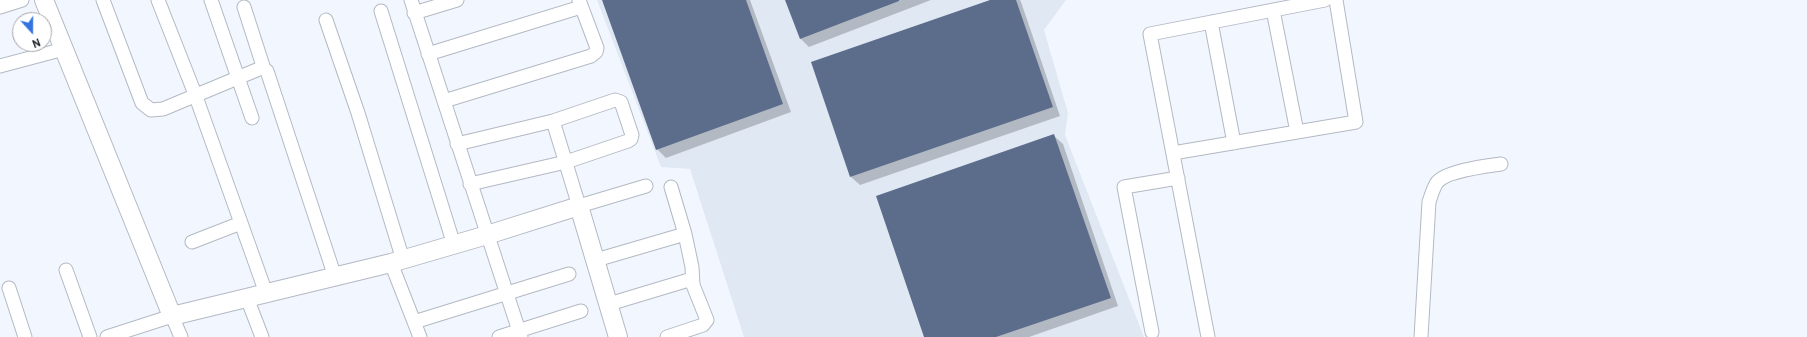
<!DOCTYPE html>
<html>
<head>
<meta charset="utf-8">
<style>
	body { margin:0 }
	#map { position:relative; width:1807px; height:337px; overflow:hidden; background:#f2f7ff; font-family:Overpass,sans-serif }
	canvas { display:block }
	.north { position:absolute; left:12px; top:12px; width:40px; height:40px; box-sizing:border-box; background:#fff; border:1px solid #a5a5a7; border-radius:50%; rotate:159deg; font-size:11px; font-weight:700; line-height:16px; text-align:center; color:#1d1f23 }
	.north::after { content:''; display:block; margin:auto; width:14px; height:18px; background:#3373e0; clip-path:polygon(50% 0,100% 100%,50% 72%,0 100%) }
</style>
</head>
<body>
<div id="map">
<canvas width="1807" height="337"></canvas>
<div class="north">N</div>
</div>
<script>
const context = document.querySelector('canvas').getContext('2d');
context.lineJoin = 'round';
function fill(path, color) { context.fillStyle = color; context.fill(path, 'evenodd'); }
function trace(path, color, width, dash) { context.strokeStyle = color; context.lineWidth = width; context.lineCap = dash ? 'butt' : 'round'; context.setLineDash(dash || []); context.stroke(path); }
const built = new Path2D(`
	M597,0h469l-22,30 24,83 -3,22 79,202h-400l-54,-168 -29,-2z`);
const shadow = new Path2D(`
	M603,0h147l41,112 -125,46 -9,-9z
	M786,0h145l-122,47 -9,-9z
	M993,0h27l1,2 39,114 -200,69 -9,-8z
	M1054,136l9,8 55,162 -89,31h-103z`);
const building = new Path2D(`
	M602,0h144l37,104 -127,46z
	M785,0h114v1l-99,38z
	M990,0h26l37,107 -203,70 -39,-115z
	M1054,134l57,164 -115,39h-72l-48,-141z`);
const street = new Path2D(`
	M103,0l39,103 9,7 12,-1 96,-40 3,-1 5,3 68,206
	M158,0l37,94 71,199
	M211,0l41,118
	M411,0l110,337
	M0,7l22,-7
	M244,7l20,62
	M1273,10l24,122
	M381,11l73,234
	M414,13l43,-13
	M326,20l32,93 45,147
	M1211,22l23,121
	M428,54l153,-47
	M0,66l64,-17
	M444,101l147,-45 5,-4 1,-4 -18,-48
	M553,121l26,85 67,-20
	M457,144l96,-23 62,-21 6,2 11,33 -1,4 -3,2 -62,21 -96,22
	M1173,153l183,-31 -20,-122
	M192,242l49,-19
	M596,260l89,-26
	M391,263l29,74
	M66,270l24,67
	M9,288l16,49
	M247,298l15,39
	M609,304l83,-25
	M414,322l155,-48
	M1152,332l-28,-145 54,-9
	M107,337l65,-21 9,21
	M499,337l82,-26
	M667,337l36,-12 4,-5 -14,-35 -1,-18 -7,-33 -14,-47
	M1208,337l-58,-303 175,-34
	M1421,337l8,-135c2,-6 4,-13 7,-18 7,-13 51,-18 65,-20`);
const secondary = new Path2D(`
	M44,0l128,316 219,-53 96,-28 92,-29 39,131`);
fill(built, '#e0e8f4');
fill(shadow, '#0003');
fill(building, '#5b6d8b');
trace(street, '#b3b9c3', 15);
trace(secondary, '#b3b9c3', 20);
trace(street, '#fff', 13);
trace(secondary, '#fff', 18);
</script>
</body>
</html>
